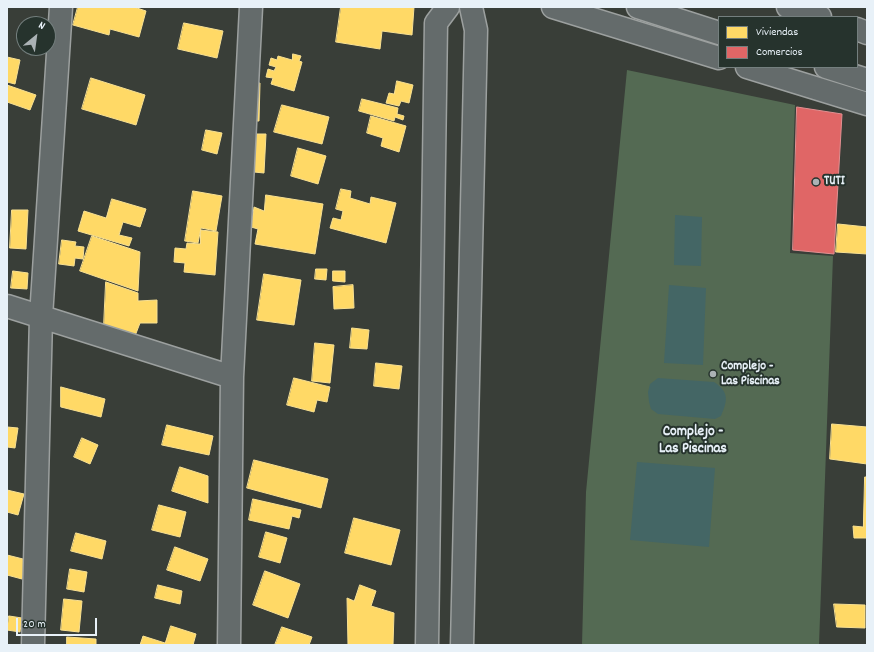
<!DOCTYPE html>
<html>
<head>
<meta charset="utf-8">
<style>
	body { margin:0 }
	#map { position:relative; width:874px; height:652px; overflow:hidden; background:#393e38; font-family:Dekko,sans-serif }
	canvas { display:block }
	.frame { position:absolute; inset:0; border:8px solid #e8f1f8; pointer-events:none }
	.legend { position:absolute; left:718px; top:16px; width:140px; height:52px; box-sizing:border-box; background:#26332d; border:1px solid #747f7e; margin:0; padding:5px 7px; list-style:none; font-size:12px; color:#e8f1f8 }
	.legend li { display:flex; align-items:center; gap:8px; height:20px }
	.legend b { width:20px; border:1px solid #747f7e }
	.north { position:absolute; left:16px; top:16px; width:40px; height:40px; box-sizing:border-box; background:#26332d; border:1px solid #747f7e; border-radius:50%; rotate:29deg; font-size:11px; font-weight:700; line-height:16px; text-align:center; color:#e8f1f8 }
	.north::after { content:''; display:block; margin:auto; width:14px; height:18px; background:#abb2b5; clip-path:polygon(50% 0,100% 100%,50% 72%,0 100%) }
	.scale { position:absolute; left:16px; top:618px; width:81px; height:18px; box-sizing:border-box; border:2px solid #e8f1f8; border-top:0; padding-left:5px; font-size:12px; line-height:14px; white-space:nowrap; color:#e8f1f8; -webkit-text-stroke:3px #26332d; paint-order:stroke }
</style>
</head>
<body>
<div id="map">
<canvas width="874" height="652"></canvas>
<div class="frame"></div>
<ul class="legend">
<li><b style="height:11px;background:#ffd966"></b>Viviendas</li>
<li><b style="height:11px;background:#e06666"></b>Comercios</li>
</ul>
<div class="north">N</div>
<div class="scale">20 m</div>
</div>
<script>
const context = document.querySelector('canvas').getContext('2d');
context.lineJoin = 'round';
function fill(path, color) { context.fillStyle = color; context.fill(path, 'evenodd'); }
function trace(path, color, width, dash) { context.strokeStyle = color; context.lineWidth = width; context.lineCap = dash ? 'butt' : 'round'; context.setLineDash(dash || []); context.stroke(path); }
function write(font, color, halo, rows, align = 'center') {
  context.font = font + ' Dekko,sans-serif'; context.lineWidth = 4; context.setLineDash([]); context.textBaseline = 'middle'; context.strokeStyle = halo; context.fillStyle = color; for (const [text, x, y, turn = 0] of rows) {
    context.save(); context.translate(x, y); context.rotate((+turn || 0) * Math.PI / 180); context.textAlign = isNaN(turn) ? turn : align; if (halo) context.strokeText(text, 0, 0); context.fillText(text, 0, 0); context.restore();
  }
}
const green = new Path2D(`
	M627,70l168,35 -5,148 43,3 -14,389h-237l4,-153z`);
const water = new Path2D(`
	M675,215l27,2 -1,49 -27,-1z
	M669,285l37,3 -3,77 -39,-2z
	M658,378l56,4c15,10 14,18 7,34l-6,3 -57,-5 -7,-5 -2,-7 -1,-10 2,-8z
	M637,462l78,6 -6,79 -79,-7z`);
const homes = new Path2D(`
	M78,7h56l12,4 -7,26 -29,-8 -1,6 -36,-10z
	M341,7h73l-2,28 -30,-4 -2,18 -44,-7z
	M184,23l39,8 -6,27 -39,-9z
	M293,54l8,2 -2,5 3,1 -8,29 -23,-7 2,-6 -7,-1 2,-8 6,2 2,-4 -7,-2 2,-7 6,2 1,-4 14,4z
	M7,57l13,3 -5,24 -8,-2z
	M91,78l54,17 -9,30 -54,-16z
	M397,81l16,4 -4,18 -8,-2 -2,5 -13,-3 3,-10 5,1z
	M250,83h10l-1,38h-9z
	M7,85l29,10 -6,15 -23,-8z
	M362,99l36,9 -1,6 7,2 -1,4 -8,-3 -1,4 -35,-10z
	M282,105l47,12 -7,27 -48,-12z
	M371,116l35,10 -7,26 -18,-6 2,-8 -16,-5z
	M206,130l16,3 -5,21 -15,-4z
	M256,134h10l-2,39 -10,-1z
	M298,148l28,8 -8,28 -27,-8z
	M341,189l10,2 -1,7 20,6 1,-7 25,6 -10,40 -56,-15 3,-10 8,2 2,-9 -7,-2z
	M193,191l29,5 -6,35 -15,-3 -3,15 -13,-2z
	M266,195l57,9 -8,50 -60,-10 3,-15 -7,-2 3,-20 10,4z
	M112,199l34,10 -6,18 -17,-5 -4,13 13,3 -3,8 -51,-15 6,-20 22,7z
	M12,210h16l-2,39 -16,-1z
	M838,224l29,3v27l-31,-2z
	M201,230l17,2 -3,43 -31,-3 1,-9 -11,-1 1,-14 11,1 1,-6 13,1z
	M92,236l48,16 -2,39 -58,-20z
	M62,240l14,2 -1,4 9,1 -1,12 -8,-1 -1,8 -15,-2z
	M316,269h11l-1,11 -11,-1z
	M13,271l15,2 -1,16 -16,-1z
	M333,271h12v11l-12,-1z
	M264,274l37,6 -7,45 -37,-5z
	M106,282l32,11v8l19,-1v23h-17l-5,13 -31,-11z
	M353,285l1,23 -20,1 -1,-22z
	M352,328l17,2 -2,19 -17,-1z
	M315,343l19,2 -4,38 -18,-2z
	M376,363l26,3 -3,23 -25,-3z
	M294,378l36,9 -3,15 -10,-2 -3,12 -27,-7z
	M61,387l44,12 -4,18 -40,-10z
	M832,424l35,3v37l-37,-5z
	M167,425l46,11 -4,19 -47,-10z
	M7,427l11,1 -3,20 -8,-1z
	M82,438l16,7 -8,19 -16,-7z
	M254,460l74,19 -7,29 -74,-20z
	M180,467l28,9v27l-36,-12z
	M865,477h2v61h-13l-1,-12 10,1z
	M7,490l17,4 -6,21 -11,-3z
	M253,499l48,11 -2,8 -7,-2 -3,13 -40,-9z
	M159,505l27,7 -6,25 -28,-7z
	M354,518l46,12 -9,35 -46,-12z
	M266,532l21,6 -7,25 -21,-6z
	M76,533l30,8 -4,18 -31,-8z
	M175,547l33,12 -8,22 -33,-11z
	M7,555l20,5 -5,19 -15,-4z
	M70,569l17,3 -3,20 -17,-3z
	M265,571l35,13 -12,34 -35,-13z
	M158,585l24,6 -2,13 -25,-6z
	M360,585l16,6 -5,15 23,7 -1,32h-45l-1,-47 7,3z
	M64,599l18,2 -3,31 -18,-2z
	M834,604l31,1v23l-28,-1z
	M9,616l13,2 -2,14 -13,-2z
	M171,626l25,8 -3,11h-53l3,-9 22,7z
	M282,627l30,10 -3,8h-34z
	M67,637l29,2v6h-29z`);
const shops = new Path2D(`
	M797,107l45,7 -8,140 -41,-4z`);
const street = new Path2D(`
	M553,7l166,51
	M747,67l120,37
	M7,306l225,71
	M33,645l8,-328 20,-310
	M229,645l3,-268 19,-370
	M427,645l9,-622 12,-16
	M462,645l14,-615 -5,-23`);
const secondary = new Path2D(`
	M638,7l81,26
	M788,7l32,10
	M857,29l10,4
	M826,67l41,13`);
const markers = [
	[816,182,4,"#abb2b5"],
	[713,374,4,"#abb2b5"]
];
const poiNames = [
	["TUTI",824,182],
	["Complejo -",721,367],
	["Las Piscinas",721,382]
];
const quarterNames = [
	["Complejo -",693,433],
	["Las Piscinas",693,450]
];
fill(green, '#546a53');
fill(water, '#446665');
fill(homes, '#ffd966');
trace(homes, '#f8e092', 1);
fill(shops, '#e06666');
trace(shops, '#e29092', 1);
trace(street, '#9ca09f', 25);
trace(secondary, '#9ca09f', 25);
trace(street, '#646b6b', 22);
trace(secondary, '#646b6b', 22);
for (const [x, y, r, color] of markers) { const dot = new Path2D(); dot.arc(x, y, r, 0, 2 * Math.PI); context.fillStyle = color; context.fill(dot); trace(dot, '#26332d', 1.5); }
write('bold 13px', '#e8f1f8', '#26332d', poiNames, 'left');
write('bold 15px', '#e8f1f8', '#26332d', quarterNames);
</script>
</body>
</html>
